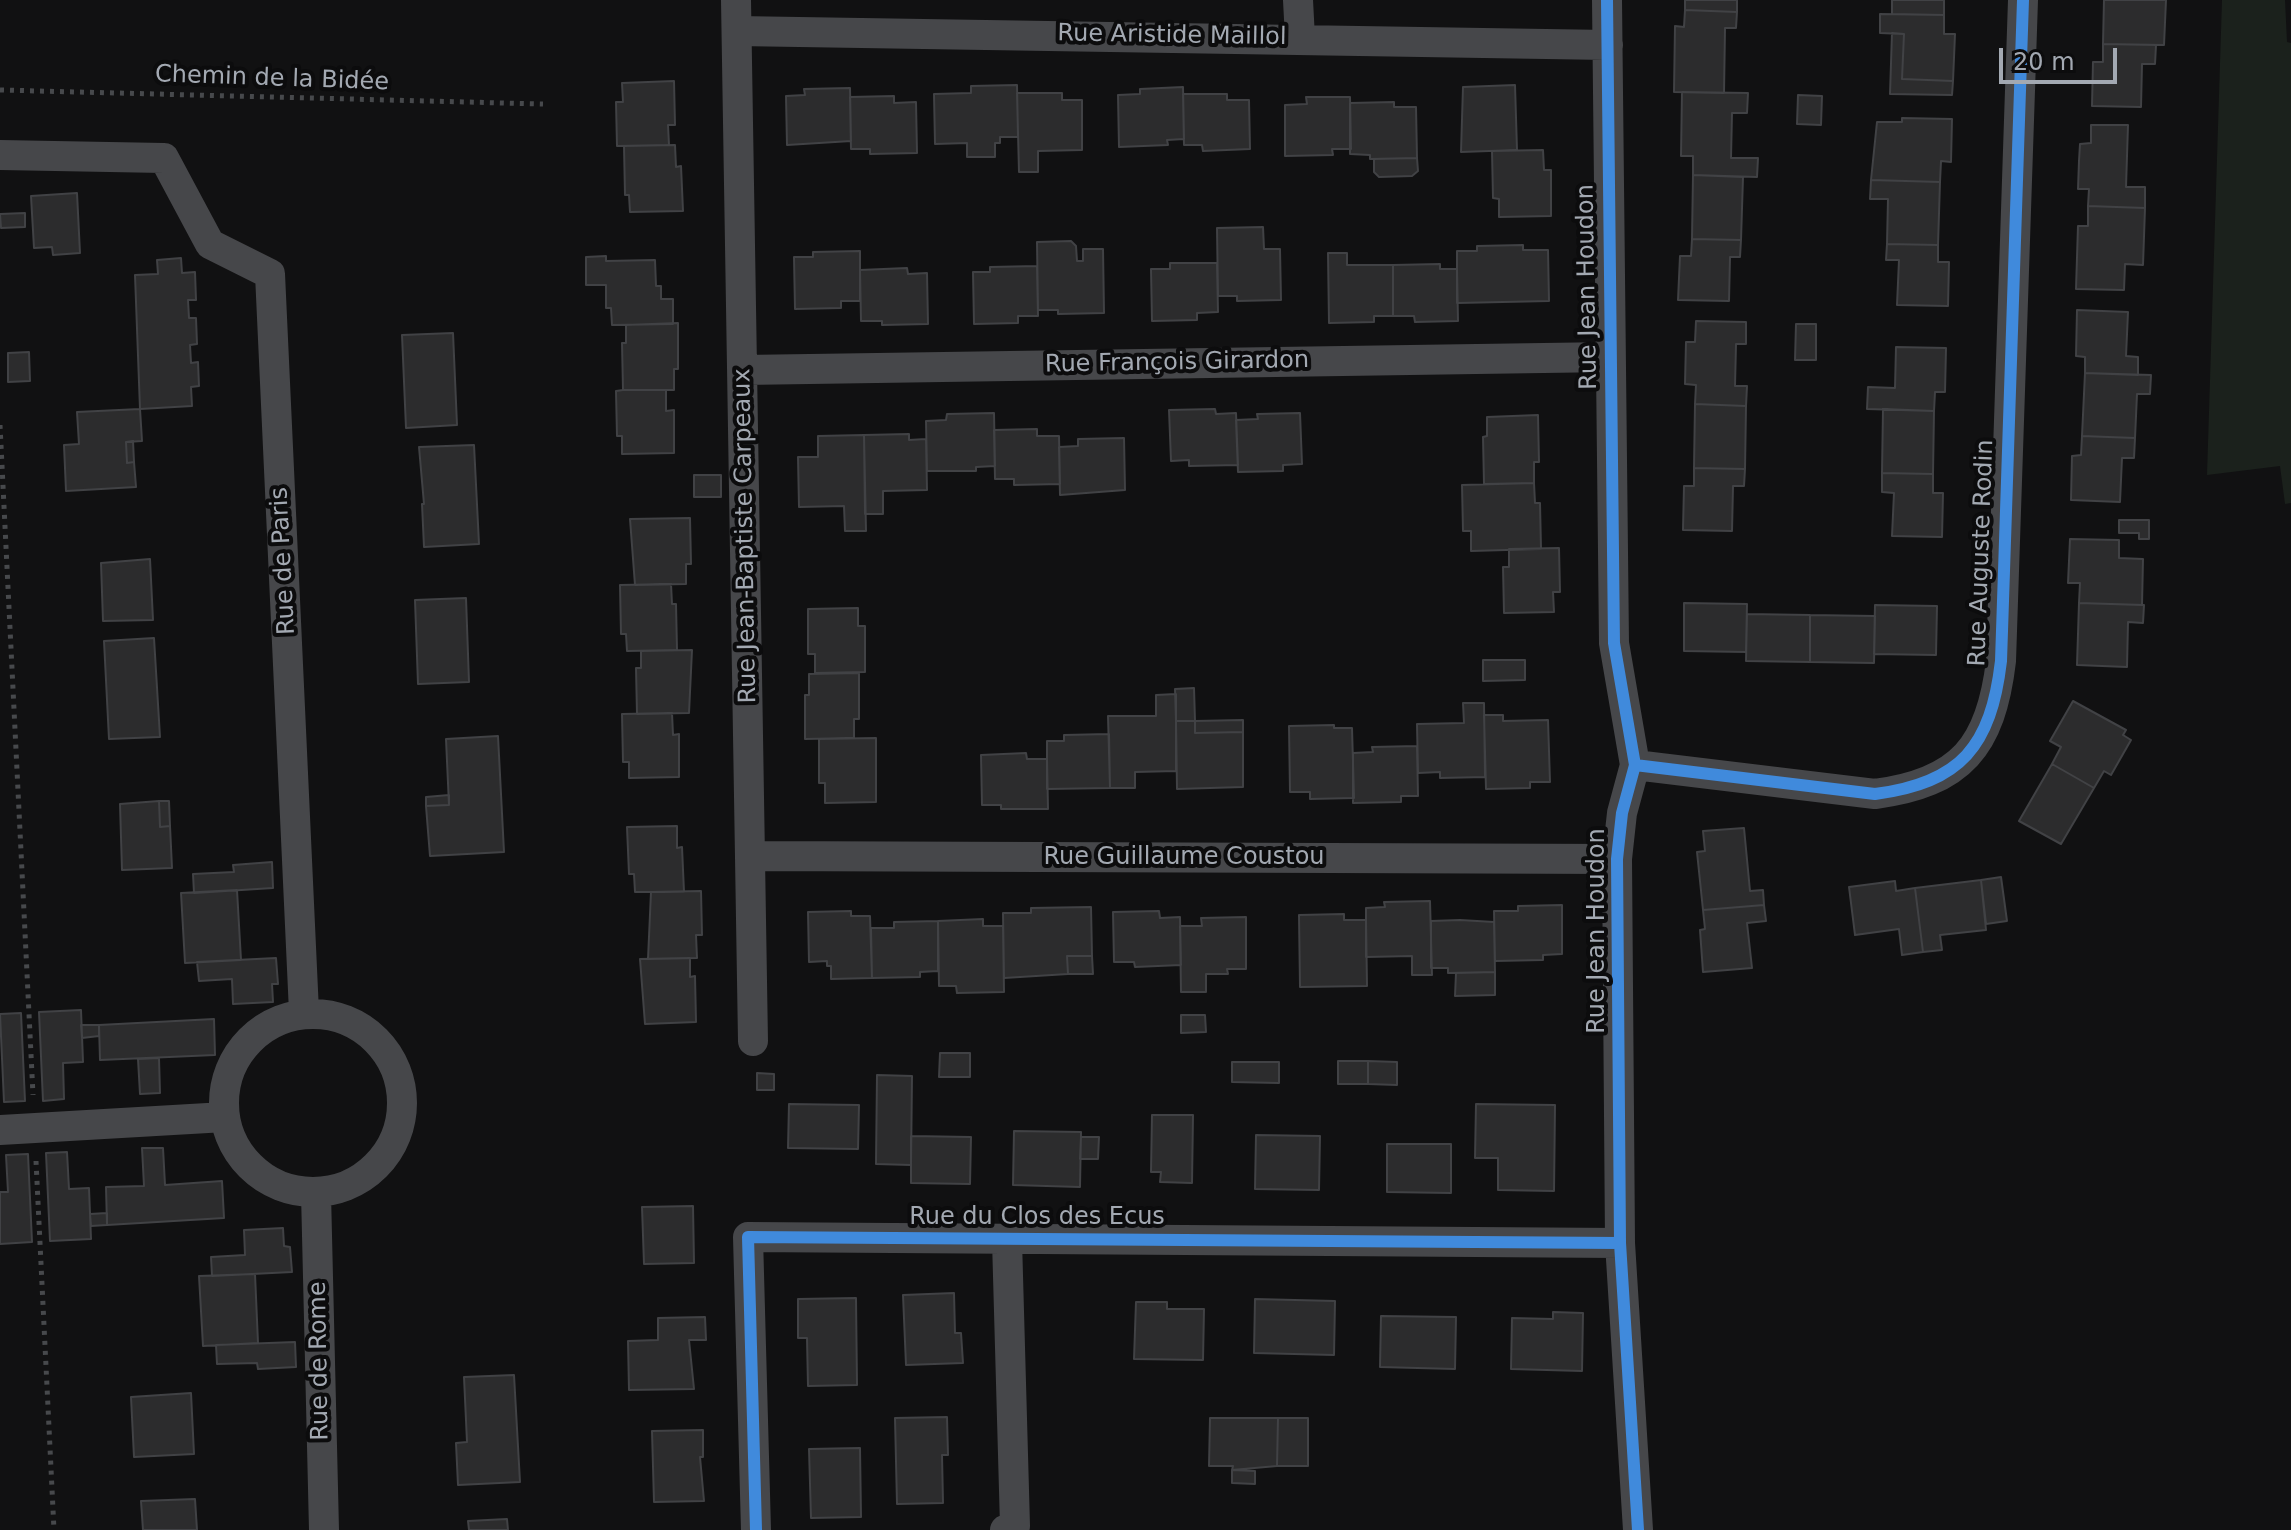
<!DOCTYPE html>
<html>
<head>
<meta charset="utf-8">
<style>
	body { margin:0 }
	#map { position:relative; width:2291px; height:1530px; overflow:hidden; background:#111112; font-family:"DejaVu Sans",sans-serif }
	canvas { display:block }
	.scale { position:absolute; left:1999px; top:48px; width:118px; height:36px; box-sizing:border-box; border:4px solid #a3a9b2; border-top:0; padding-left:10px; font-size:24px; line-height:28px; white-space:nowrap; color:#a3a9b2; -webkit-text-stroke:6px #0c0c0d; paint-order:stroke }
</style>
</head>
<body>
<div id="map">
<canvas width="2291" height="1530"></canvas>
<div class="scale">20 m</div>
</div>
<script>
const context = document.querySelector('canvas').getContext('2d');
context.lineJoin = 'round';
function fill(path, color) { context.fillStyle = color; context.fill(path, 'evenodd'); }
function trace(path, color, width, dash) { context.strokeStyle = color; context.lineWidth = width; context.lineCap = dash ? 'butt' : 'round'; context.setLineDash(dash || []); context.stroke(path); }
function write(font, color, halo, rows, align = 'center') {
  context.font = font + ' "DejaVu Sans",sans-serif'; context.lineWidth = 8; context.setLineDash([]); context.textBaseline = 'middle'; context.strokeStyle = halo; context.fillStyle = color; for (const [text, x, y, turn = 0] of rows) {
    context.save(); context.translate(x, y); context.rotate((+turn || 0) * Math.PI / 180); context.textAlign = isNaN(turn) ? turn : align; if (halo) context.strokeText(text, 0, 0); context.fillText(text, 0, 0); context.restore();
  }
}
const green = new Path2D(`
	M2222,0h63l2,42 4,1v460l-6,1 -5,-38 -73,9z`);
const building = new Path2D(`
	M1685,0h52v12l-52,-2z
	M1892,0h52v15l-52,-1z
	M2104,0h62l-2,45 -61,-1z
	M1685,10l52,2 -1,16h-11l-1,65 -50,-1 1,-66 9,1z
	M1880,14l64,1v19h11l-2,47 -51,-2 2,-45 -24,-1z
	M1892,33l12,1 -2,45 51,2 -1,14 -62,-1z
	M2103,44l53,1 -1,19h-13l-1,43 -49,-1 1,-44h10z
	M674,81l1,44h-7l1,20 -52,1 -1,-44h7l-1,-19z
	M1017,85l1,52h-18v6h-5v14h-28v-14l-32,1 -1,-50 37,-1v-7z
	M1515,85l2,65 -56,2 2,-65z
	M1183,87l1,52 -17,1 1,5 -49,2 -1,-52 22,-1v-5z
	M850,88l1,53 -64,4 -1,-49 19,-1 -1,-6z
	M1682,92l66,1 -1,20h-15l-1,45h27l-1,19 -64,-2v-19h-12z
	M1017,93h45v7h20v50l-44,1v21h-19z
	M1183,94h44v6h22l1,49 -47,2 -1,-6h-18z
	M1798,95l24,1 -1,29 -24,-1z
	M894,96v7l22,-1 1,51 -47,1v-5h-19l-1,-52z
	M1306,97h44l1,52h-19l1,6 -48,1v-51l22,-1z
	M1394,102v5h22l1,51 -47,1v-4l-20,-1v-51z
	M1902,118l50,1 -1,43 -10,-1 -1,21 -69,-2 6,-58h25z
	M2091,125h37l-2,62h19v21l-57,-2 1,-17h-11l1,-28 1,-17 11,-1z
	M675,145l1,22 5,-1 2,45 -53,1 -1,-17h-4l-1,-49z
	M1543,150l1,20h7v46l-52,1v-18l-6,-1 -1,-47z
	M1417,158l1,13 -6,5 -33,1 -5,-5v-13z
	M1693,175l50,2 -2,63 -49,-1z
	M1871,180l69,2 -2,63 -51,-1 1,-45h-18z
	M77,193l3,60 -27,2 -1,-8 -18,1 -3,-52z
	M2088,206l57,2 -2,57 -18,-1 -1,26 -48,-1 2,-63h10z
	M25,213v14l-24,1 -1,-14z
	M1263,227l1,22h16l1,51 -44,1v-5h-19l-1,-68z
	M1692,239l49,1 -1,17h-10l-1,44 -51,-1 2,-44h11z
	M1071,241l5,5 1,15h6v-12h20l1,64 -46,1v-4h-20l-1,-68z
	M1887,244l51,1v17h11l-1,44 -51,-1 2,-45h-13z
	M1523,245v5h25l1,51 -92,2v-52h20v-5z
	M860,251v50h-19v7l-46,1 -1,-52h19v-5z
	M1328,253h19v12h46v51h-19v6l-45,1z
	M606,256v5l49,-1 1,26h5v13h12v25l-61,1 -1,-17h-5v-23h-20v-28z
	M181,258l1,15 13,-1 1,28h-8l1,18h7l1,26 -7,1 1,18 7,-1 1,24 -8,1 1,19 -52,3 -5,-134 23,-1 -1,-14z
	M1170,263h47l1,49 -21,1v7l-45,1 -1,-52h19z
	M1440,264v5h17l1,52 -43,1 -1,-6h-21v-51z
	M1037,266l1,50h-20v7l-44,1 -1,-52h17v-5z
	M907,268l1,6 19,-1 1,51 -46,1v-4h-21l-1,-51z
	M2077,310l51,2 -2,44 12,1v18l-53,-2v-16l-9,-1z
	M1696,321l50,1v22h-10l-1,42h12l-1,20 -51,-2 1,-19 -11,-1 1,-42h9z
	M678,323v46h-4v21h-51l-1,-47h4v-18z
	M1796,324h20v36h-21z
	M453,333l4,92 -51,3 -4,-93z
	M1896,347l50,1 -1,44h-10l-1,19 -67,-2 1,-22 27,1z
	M29,352l1,29 -22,1v-29z
	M2085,373l66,2 -1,19h-13l-2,44 -53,-2z
	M623,390h43v21l8,-1v43l-52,1v-18h-5l-1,-45z
	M1695,404l51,2 -1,63 -51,-1z
	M140,409l2,32 -16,1 1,21 7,-1 2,25 -70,4 -2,-46 15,-1 -2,-32z
	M1215,409l1,5 20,-1 2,52 -49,1v-6l-18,1 -2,-51z
	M1883,409l51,2 -1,63 -51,-1z
	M994,413l1,53 -19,1v4h-49l-1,-50 20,-1 1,-6z
	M1300,413l2,51 -19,1v6l-45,1 -2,-52 22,-1 -1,-5z
	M1538,415l1,47h-5v21l-50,1 -1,-47 4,-1v-19z
	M1037,429v7h22l1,48 -46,1v-6h-19l-1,-49z
	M909,434v6l17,-1 1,51 -44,1v23h-18l-1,-79z
	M864,435l2,96h-21l-1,-25 -45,1 -1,-50h20v-21z
	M2082,436l53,2 -1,20h-12l-2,44 -49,-2 1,-44 9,-1z
	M1124,438l1,52 -65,5 -1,-48 19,-1v-7z
	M133,441l1,21 -7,1 -1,-21z
	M474,445l5,99 -55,3 -2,-43h2l-5,-57z
	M1694,468l51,1 -1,17h-11l-1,45 -49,-1 1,-44h10z
	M1882,473l51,1v19h10l-1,44 -50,-1 2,-43 -12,-1z
	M694,475h27v22h-27z
	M1534,483l1,20h5l1,46 -70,2v-20h-8l-1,-46z
	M690,518l1,46h-5v20l-51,1 -5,-66z
	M2119,520h30v19h-10v-6h-20z
	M2070,539l49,1v18l24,1 -1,46 -63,-2 1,-20h-12z
	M1559,548l1,44h-7l1,20 -50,1 -1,-46h6v-18z
	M150,559l3,61 -50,1 -2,-58z
	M671,584l1,20h4l1,46 -50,1 -1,-17h-5l-1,-49z
	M466,598l3,84 -51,2 -3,-84z
	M1684,603l63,1 -1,48 -62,-1z
	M2079,603l65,2 -1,18 -15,-1 -1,45 -50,-2z
	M1875,605l62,1 -1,49 -62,-1z
	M858,608v18h7v46l-50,1v-19h-7v-45z
	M1747,614l63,1v47l-64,-1z
	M1810,615l65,1 -1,47 -64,-1z
	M154,638l6,99 -51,2 -5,-98z
	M692,650l-3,63 -52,1 -1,-46h5v-17z
	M1483,660h42v20l-42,1z
	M859,673v46h-5v19l-49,1v-44h4v-21z
	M1194,688l1,33h-19l-1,-32z
	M1176,694v77l-41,1v16h-25l-2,-72h48v-21z
	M2073,701l53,29 -3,5 8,5 -20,35 -7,-4 -10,17 -42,-24 9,-17 -11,-6z
	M1463,703h21l1,74 -45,1v-6l-22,1 -1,-49 47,-1z
	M672,713l1,22 6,-1v43l-50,1v-16h-6l-1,-48z
	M1484,715h19v6l45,-1 2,62h-20v6l-44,1z
	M1243,720v12l-48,1v-12z
	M1176,721h19v12l48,-1v55l-66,2z
	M1334,725v3h18l2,70 -44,1v-7h-20l-1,-66z
	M1109,734l1,54 -63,1v-48h17v-6z
	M498,736l6,116 -74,4 -4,-50 23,-1 -3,-66z
	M876,738v64l-51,1v-20h-6v-44z
	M1417,746l1,50h-17v6l-48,1v-50l20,-1 -1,-5z
	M1026,753l1,6h20l1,50h-47v-4h-19l-1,-50z
	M2052,764l42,24 -33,56 -42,-23z
	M449,795v10l-23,1v-9z
	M159,801h10l1,25 -10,1z
	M159,801l1,26 10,-1 2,42 -50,2 -2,-66z
	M677,826v22l5,-1 2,45h-49l-1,-18h-5l-2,-47z
	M1744,828l6,63 13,-1 1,15 -61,5 -6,-58 8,-1 -2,-20z
	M272,862l1,26 -79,5 -1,-19 41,-2 -1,-7z
	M2001,877l6,44 -21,3 -5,-44z
	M1981,880l5,50 -46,5 2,15 -19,2 -8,-64z
	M1895,881l1,10 19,-3 8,64 -21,3 -3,-26 -44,6 -6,-48z
	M237,890l4,70 -56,3 -4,-70z
	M701,891l1,44h-6l1,23 -49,1 3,-67z
	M1430,901l2,74h-20v-19l-46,1v-49l19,-1 -1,-5z
	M1562,905v49l-19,1v5l-48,1 -1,-50h24v-5z
	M1764,905l2,16 -19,2 5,45 -49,4 -3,-42 5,-1 -2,-19z
	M1091,907l1,49h-25l1,18 -64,4 -1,-65h28v-5z
	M851,911v5h19l2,62 -41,1v-13h-4v-5l-18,1 -1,-50z
	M1159,911l1,7 20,-1 1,48 -46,2 -1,-5h-20l-1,-50z
	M1344,914v6h22l1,66 -67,1 -1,-72z
	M1246,917v52h-19l1,5h-22v18h-25l-1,-66h22l-1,-8z
	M983,919v7h20l1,66 -47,1 -1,-7h-17l-1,-65z
	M1460,920l34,2 1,50 -47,1v-5h-17v-47z
	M938,921v50l-18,1v5l-48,1 -1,-50h23v-6z
	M1067,956h25l1,18h-25z
	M276,958l2,26h-6l1,18 -40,2 -1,-25 -33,2 -2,-19z
	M690,958v19l5,-1 1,46 -51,2 -5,-65z
	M1495,972v23l-40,1 1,-23z
	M81,1010l2,52 -20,1 1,36 -21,2 -4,-89z
	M21,1013l4,88 -21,1 -4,-88z
	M1181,1015h24l1,17 -25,1z
	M214,1019l1,36 -115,5 -1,-35z
	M81,1025h18v11l-17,2z
	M940,1053h30v24h-31z
	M159,1058l1,35 -20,1 -2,-35z
	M1338,1061h30v23h-30z
	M1368,1061l29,1v23l-29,-1z
	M1232,1062h47v21l-47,-1z
	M757,1073l17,1v16h-17z
	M877,1075l35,1 -1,89 -35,-1z
	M789,1104l70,1 -1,44 -70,-1z
	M1476,1104l79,1 -1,86 -56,-1v-32h-23z
	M1152,1115h41l-1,68 -32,-1 1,-10h-10z
	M1014,1131l67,1 -1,55 -67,-2z
	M1256,1135l64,1 -1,54 -64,-1z
	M911,1136l60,1 -1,47 -59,-1z
	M1081,1137h18l-1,22h-18z
	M1387,1144h64v49l-64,-1z
	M142,1148h21l2,37 57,-4 2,37 -117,7 -1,-38 38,-1z
	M67,1152l2,37 20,-1 2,51 -41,2 -4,-88z
	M28,1154l4,88 -32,2v-52h8l-2,-37z
	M693,1206l1,57 -50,1 -2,-57z
	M107,1213v12l-16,1 -1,-12z
	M283,1228l1,18 6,1 2,25 -80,4 -1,-19 34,-2 -1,-25z
	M255,1274l3,69 -55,3 -4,-70z
	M954,1293l1,40h6l2,30 -57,2 -3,-70z
	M856,1298l1,87 -49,1 -1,-48h-9v-39z
	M1255,1299l80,2 -1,54 -80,-2z
	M1136,1302h31v7h37l-1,51 -69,-1z
	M1553,1312l30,1 -1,58 -71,-2 1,-51 41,1z
	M1381,1316l75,1 -1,52 -75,-2z
	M705,1317l1,23h-17l5,49 -65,1 -1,-49 30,-1v-22z
	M295,1342l1,25 -38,2 -1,-6 -40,1 -1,-19z
	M514,1375l6,107 -62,3 -2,-42 11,-1 -3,-65z
	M191,1393l3,61 -60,3 -3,-60z
	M947,1417l1,38h-6l1,48 -46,1 -2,-86z
	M1210,1418h68l-1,48 -45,4 1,-4h-24z
	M1278,1418h30v48h-31z
	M703,1430v27h-3l4,44 -50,1 -2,-71z
	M860,1448l1,69 -50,1 -2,-69z
	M1232,1470l23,1v13l-23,-1z
	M195,1499l2,31h-54l-2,-29z
	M507,1519l1,11h-39l-1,-9z`);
const path = new Path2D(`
	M0,90l543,14
	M0,425l33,670
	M36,1161l18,369`);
const minor = new Path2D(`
	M736,0l17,1041
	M1298,0l2,38
	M1607,0l7,643 21,122 -13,48 -5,46 3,384 18,287
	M737,31l871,14
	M0,155l164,3 46,86 60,30 34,738
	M743,370l867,-13
	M1635,765l240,29c86,-11 116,-48 126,-133l22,-661
	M751,856l866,3
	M224 1103a89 89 0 1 1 178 0a89 89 0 1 1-178 0Z
	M0,1130l225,-13
	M316,1193l8,337
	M756,1530l-8,-293 872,6
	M1005,1530l10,-4 -8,-286`);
const cycleway = new Path2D(`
	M1607,0l7,643 21,122 -13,48 -5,46 3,384 18,287
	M1635,765l240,29c86,-11 116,-48 126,-133l22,-661
	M756,1530l-8,-293 872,6`);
const streetNames = [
	["Rue Aristide Maillol",1172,36,1],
	["Chemin de la Bidée",272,79,2],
	["Rue Jean Houdon",1588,287,-91],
	["Rue François Girardon",1177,363,-1],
	["Rue Jean-Baptiste Carpeaux",746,536,-91],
	["Rue Auguste Rodin",1982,553,-88],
	["Rue de Paris",284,561,-93],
	["Rue Guillaume Coustou",1184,858],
	["Rue Jean Houdon",1598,931,-90],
	["Rue du Clos des Ecus",1037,1218],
	["Rue de Rome",320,1361,-91]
];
fill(green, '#1b211c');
fill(building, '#2c2c2d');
trace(building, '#414245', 2);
trace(path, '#47494c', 5, [4, 6]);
trace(minor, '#46474a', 30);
trace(cycleway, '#408adc', 12);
write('24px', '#a3a9b2', '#0c0c0d', streetNames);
</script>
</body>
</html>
